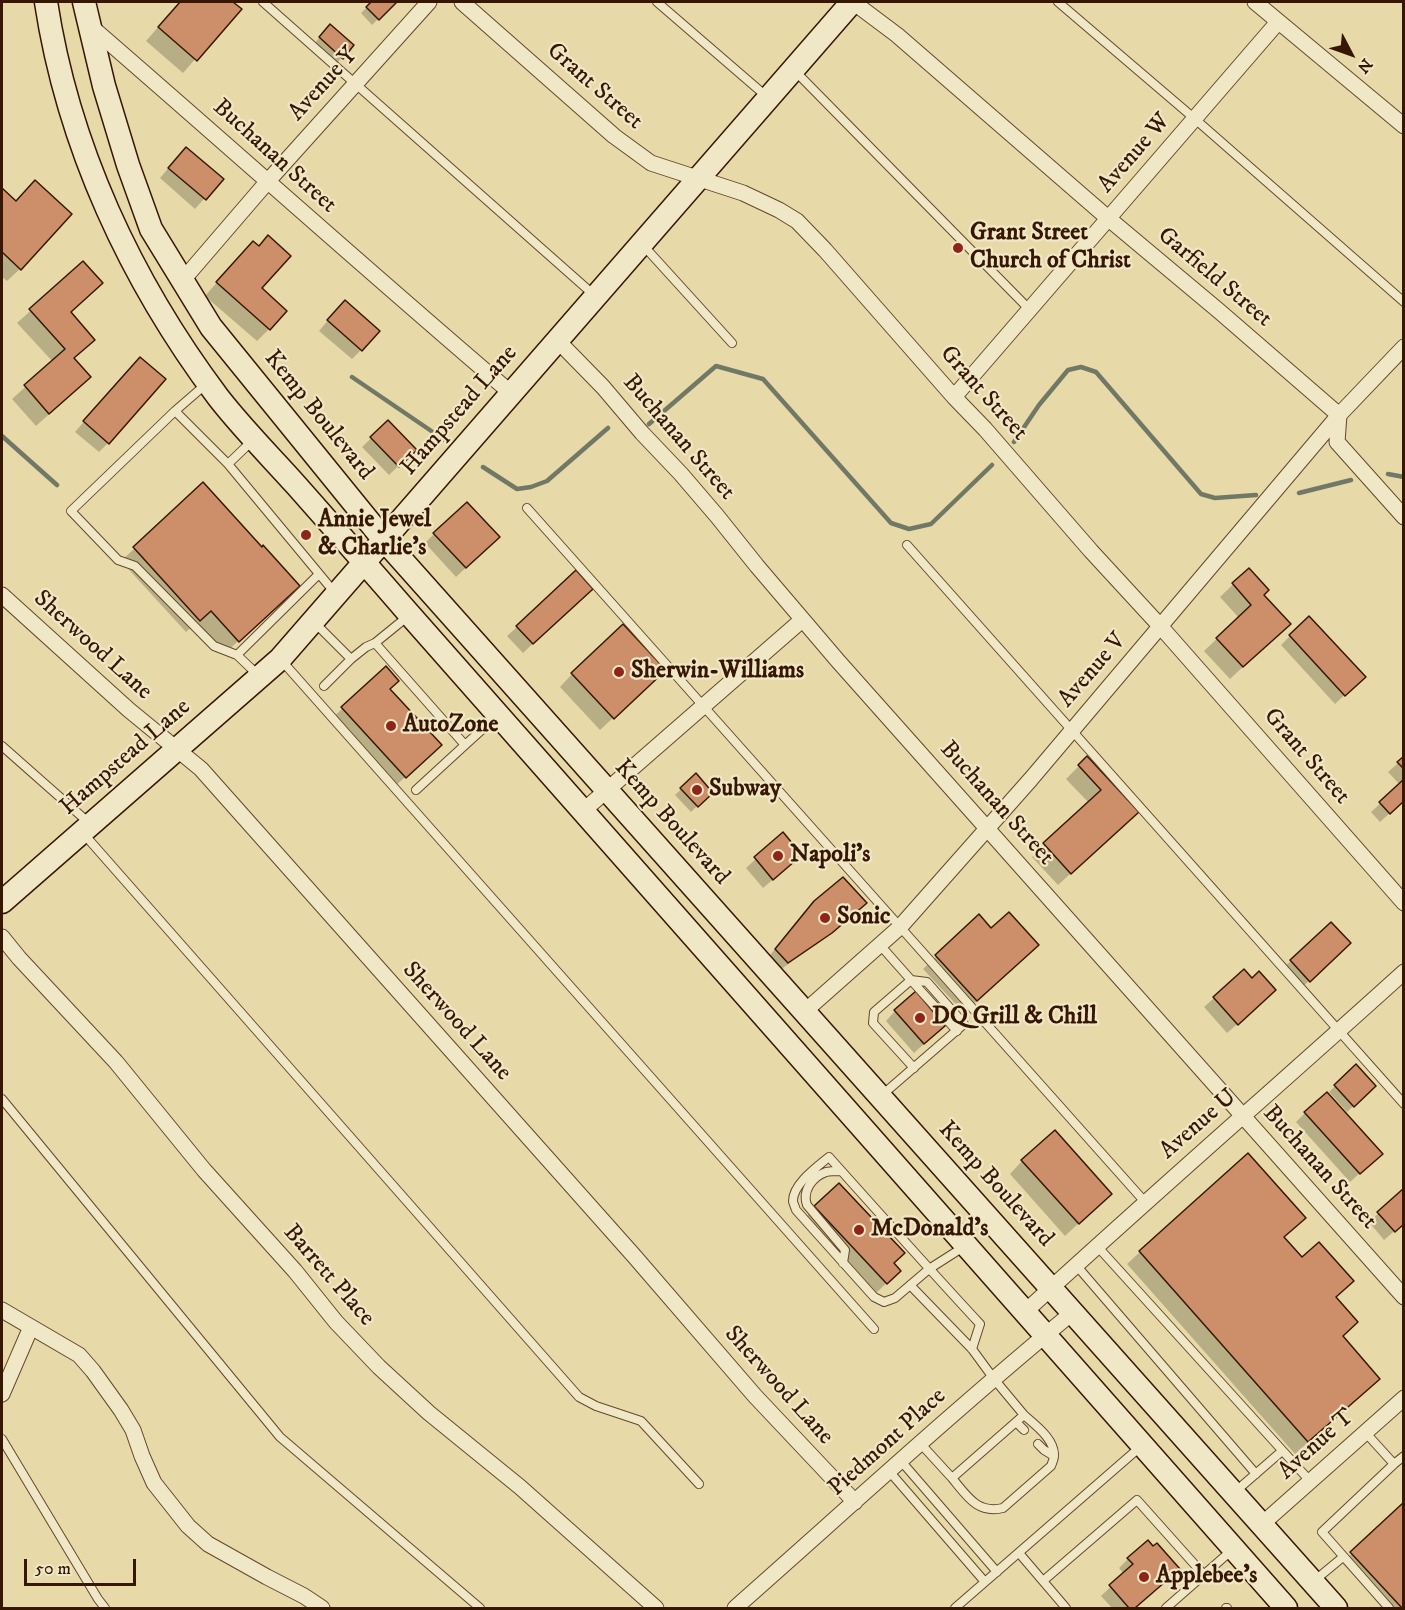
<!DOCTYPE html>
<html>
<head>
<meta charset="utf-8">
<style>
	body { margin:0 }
	#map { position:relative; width:1405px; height:1610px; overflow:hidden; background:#e7daa8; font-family:"IM FELL DW Pica",serif }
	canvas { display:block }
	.frame { position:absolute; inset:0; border:3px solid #371703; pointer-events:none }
	.north { position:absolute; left:1321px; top:24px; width:60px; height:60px; -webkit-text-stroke:4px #efe7c6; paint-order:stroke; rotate:131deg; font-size:16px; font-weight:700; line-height:24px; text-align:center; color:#371703 }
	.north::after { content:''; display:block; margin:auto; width:21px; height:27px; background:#371703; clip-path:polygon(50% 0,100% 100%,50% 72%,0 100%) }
	.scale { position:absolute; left:24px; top:1559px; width:112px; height:27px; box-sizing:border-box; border:3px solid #371703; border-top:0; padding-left:8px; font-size:18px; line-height:21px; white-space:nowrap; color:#371703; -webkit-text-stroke:4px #efe7c6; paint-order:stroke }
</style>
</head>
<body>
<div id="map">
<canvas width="1405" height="1610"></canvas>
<div class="frame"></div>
<div class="north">N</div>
<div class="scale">50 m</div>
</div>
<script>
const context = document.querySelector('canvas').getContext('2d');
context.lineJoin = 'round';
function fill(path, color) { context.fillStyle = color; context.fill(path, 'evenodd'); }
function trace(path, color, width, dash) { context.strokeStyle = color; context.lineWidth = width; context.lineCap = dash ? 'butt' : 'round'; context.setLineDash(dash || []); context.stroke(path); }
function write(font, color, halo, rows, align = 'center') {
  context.font = font + ' "IM FELL DW Pica",serif'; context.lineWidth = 4.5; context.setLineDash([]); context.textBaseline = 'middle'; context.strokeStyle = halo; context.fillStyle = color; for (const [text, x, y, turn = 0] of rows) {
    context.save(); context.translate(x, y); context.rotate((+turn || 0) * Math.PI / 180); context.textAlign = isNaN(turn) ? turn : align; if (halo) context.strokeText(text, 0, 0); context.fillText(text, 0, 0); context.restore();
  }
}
const shadow = new Path2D(`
	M180,2h50l9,7 -56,64 -37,-32z
	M372,2h23l-23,23 -11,-12z
	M324,32l28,14 -16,18 -22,-20z
	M177,158l44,22 -26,29 -35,-31z
	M2,190l14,12 4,67 -13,12 -5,-4z
	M240,256l29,73 -12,12 -52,-45z
	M83,263l-14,49 7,78 -40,36 -24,-27 41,-37 -36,-39z
	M335,312l26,38 -9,9 -33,-28z
	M130,368l-22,75 -9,9 -24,-20z
	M388,422l27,28 -26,25 -27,-28z
	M203,485l83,113 -61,55 -28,-31 -11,10 -65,-71z
	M434,534l55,12 -33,31 -31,-34z
	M1248,570l14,25 14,41 -46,43 -26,-28 35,-33 -19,-21z
	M581,598l-58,55 -16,-17 10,-9z
	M1290,636l64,50 -19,18 -54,-59z
	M386,668l3,21 38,68 -35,32 -63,-68z
	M572,674l79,9 -51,47 -40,-43z
	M1087,758l37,67 -66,60 -26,-28 57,-54 -23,-24z
	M1404,758v42l-24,22 -9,-10 29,-27 -12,-13z
	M696,775l15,17 -20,20 -16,-17z
	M783,834l8,30 -28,24 -17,-20z
	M815,902l40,10 -35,30 -43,30 -10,-13 37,-47z
	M979,916l12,14 33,27 -60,56 -41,-44z
	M1331,924l9,29 -41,37 -18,-20z
	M1244,971l21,29 -38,33 -23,-26z
	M895,1011l39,24 -20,18 -28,-32z
	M1356,1066l18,20 -27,26 -18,-20z
	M1305,1113l66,50 -21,19 -54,-60z
	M1022,1161l75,45 -32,30 -55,-62z
	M839,1185l53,78 7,8 -26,25 -70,-76z
	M1404,1190v33l-20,17 -15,-18z
	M1140,1252l195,46 6,39 24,54 -70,63 -168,-190z
	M1404,1504v104h-20l-42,-45z
	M1128,1559l40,19 -34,30h-22l-11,-12 23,-22 -5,-6z`);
const stream = new Path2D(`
	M352,377l94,64
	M649,424l67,-58 47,13 128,144 18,6 22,-5 61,-59
	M2,436l55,49
	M1014,442l25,-37 29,-35 13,-3 15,5 105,122 14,4 41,-3
	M483,467l34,22 14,-2 16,-6 61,-53
	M1388,474l16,3
	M1299,493l52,-13`);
const building = new Path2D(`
	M180,2h53l9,7 -45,52 -39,-34z
	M371,2h26l-18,18 -13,-13z
	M330,24l24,21 -11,14 -24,-22z
	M186,147l38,32 -18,21 -38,-32z
	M35,180l37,34 -51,56 -19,-18v-64l14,13z
	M268,235l23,21 -29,32 25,23 -17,19 -54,-48 37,-41 6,5z
	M83,261l20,22 -32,29 24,28 -21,18 17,19 -42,37 -25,-29 41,-36 -36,-40z
	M345,300l35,31 -18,20 -35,-31z
	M140,357l26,22 -57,65 -26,-23z
	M388,420l29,30 -18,17 -29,-30z
	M203,482l59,65 1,-2 37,41 -61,56 -28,-31 -11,10 -67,-74z
	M467,502l33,35 -34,31 -33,-35z
	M1249,568l20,22 -5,5 27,29 -48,43 -27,-29 35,-33 -19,-22z
	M576,570l17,19 -60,55 -17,-18z
	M1309,616l57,61 -21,19 -56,-61z
	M623,624l43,46 -52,49 -43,-46z
	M386,666l13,15 -9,8 52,56 -36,33 -65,-71z
	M1087,756l52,56 -68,62 -28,-31 58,-53 -23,-25z
	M1404,756v13l-7,-7z
	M696,773l17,20 -15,14 -18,-19z
	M1404,779v22l-14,13 -11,-12z
	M783,832l19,23 -29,25 -19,-23z
	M843,877l24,26 -35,30 -44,30 -13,-14 39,-48z
	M1009,912l30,33 -62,56 -42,-46 44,-41 12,14z
	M1331,922l20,21 -41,39 -20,-22z
	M1244,969l8,9 7,-7 17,19 -38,35 -25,-28z
	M916,991l29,35 -21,18 -30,-34z
	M1356,1064l20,22 -22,21 -20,-22z
	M1327,1092l56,62 -23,20 -56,-62z
	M1055,1130l57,64 -33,30 -58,-64z
	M1248,1153l58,65 -22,19 18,20 17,-15 35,39 -18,16 22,25 -15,14 37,43 -72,63 -169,-191z
	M839,1183l66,70 -11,10 7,8 -14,13 -73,-78z
	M1404,1188v36l-9,8 -18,-20z
	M1404,1502v106h-2l-52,-56z
	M1148,1540l5,6 4,-3 23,26 -45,39h-6l-20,-23 24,-21 -6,-6z`);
const lane = new Path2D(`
	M263,2l331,293
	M657,2l109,94
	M1058,2l137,117 209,183
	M796,72l234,238
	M642,244l90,99
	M205,385l-30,26 53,53
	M175,411l-104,100 47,49 17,6 79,80 23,9
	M252,441l-24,23 107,129
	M527,508l618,694
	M907,545l497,559
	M314,622l37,37 15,-12 9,-4 32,-26
	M375,643l90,102 32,-29
	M282,661l592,668
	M259,676l-22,-21 82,-81
	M324,686l27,-27
	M2,746l86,76
	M416,790l49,-45
	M83,833l496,564 17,9 45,15 58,63
	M880,945l31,35 16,2 37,42 -83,72
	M914,1068l-41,-45 1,-11 37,-32 46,51
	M2,1099l278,338 200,171
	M841,1171c-5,0 -11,0 -15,1 -14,5 -24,19 -19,33l38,45 -2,13
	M965,1246l-36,23 -34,29 -11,4 -10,-5 -78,-87c0,-1 -3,-7 -3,-9 0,-17 24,-34 36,-44 50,56 100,112 151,167l-8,25
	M1097,1246l213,235
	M1076,1265l180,209
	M910,1285l62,64 22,30 30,36 -72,63 -32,-35
	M1016,1422l8,8
	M1365,1432l29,32 -72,68 67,76
	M2,1439l96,160 7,9
	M1038,1444l6,6 10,6
	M901,1461l96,111
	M1394,1464l10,-8
	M889,1471l96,111
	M952,1478c15,18 25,36 51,30l48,-42c1,-3 3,-6 3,-10 1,-17 -19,-31 -30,-41
	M1236,1491l46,-40
	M1019,1553l47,55
	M1043,1581l94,-81 67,75
	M1314,1581l29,-24
	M955,1608l184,-160
	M1166,1608l66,-58
	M1226,1608h1`);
const street = new Path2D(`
	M462,2l152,134 37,27 92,30 36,17 18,11 28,29 129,147 31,32 106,122 70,76 243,276
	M853,2l44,33 212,184 110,92 120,104 -2,27 67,75
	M1255,2l149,124
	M89,25c141,122 280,247 422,368
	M182,281l86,-100 161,-179
	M557,340l46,47 39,46 39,41 36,42 40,50 81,95 566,636
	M954,397l324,-375
	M2,595l127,115 72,59 434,488 120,139 100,106
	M583,811l219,-191
	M2,937l17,21 97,104 88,108 91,101 41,51 43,45 50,46 91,74 136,121
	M804,1012l96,-85 131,-148 308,-364 65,-68
	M2,1310l77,45 14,16 28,39 12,20 9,26 12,27 34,43 20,18 59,33 37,19 18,12
	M1025,1312c125,-115 253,-226 379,-340
	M2,1394l29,-67
	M1261,1525l143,-127
	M735,1608c112,-99 222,-200 337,-295`);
const secondary = new Path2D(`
	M46,2c22,144 85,279 172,395 24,31 52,59 78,88 38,43 76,86 114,130l876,993
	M84,2l20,84 24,79 23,64 60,98 173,213 952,1068
	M2,902l278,-243 572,-657`);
const markers = [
	[958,248,6,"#8f2418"],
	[306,535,6,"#8f2418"],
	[619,672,6,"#8f2418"],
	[391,726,6,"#8f2418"],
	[697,790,6,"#8f2418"],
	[778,856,6,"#8f2418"],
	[825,918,6,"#8f2418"],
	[920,1018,6,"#8f2418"],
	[859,1230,6,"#8f2418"],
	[1144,1577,6,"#8f2418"]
];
const streetNames = [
	["Avenue Y",324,85,-48],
	["Grant Street",594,87,41],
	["Avenue W",1135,154,-49],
	["Buchanan Street",274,157,42],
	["Garfield Street",1214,278,40],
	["Grant Street",983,394,48],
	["Hampstead Lane",460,411,-49],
	["Kemp Boulevard",318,416,51],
	["Buchanan Street",678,438,49],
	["Sherwood Lane",92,646,42],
	["Avenue V",1093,671,-49],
	["Grant Street",1306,757,49],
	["Hampstead Lane",126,758,-41],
	["Buchanan Street",996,804,48],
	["Kemp Boulevard",671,823,48],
	["Sherwood Lane",456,1022,48],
	["Avenue U",1199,1125,-41],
	["Buchanan Street",1319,1168,48],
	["Kemp Boulevard",995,1185,48],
	["Barrett Place",328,1276,49],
	["Sherwood Lane",778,1386,48],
	["Piedmont Place",888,1443,-42],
	["Avenue T",1317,1445,-42]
];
const poiNames = [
	["Grant Street",970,234],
	["Church of Christ",970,262],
	["Annie Jewel",318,521],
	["& Charlie's",318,549],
	["Sherwin-Williams",631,672],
	["AutoZone",403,726],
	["Subway",709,790],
	["Napoli's",790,856],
	["Sonic",837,918],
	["DQ Grill & Chill",932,1018],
	["McDonald's",871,1230],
	["Applebee's",1156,1577]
];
fill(shadow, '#0003');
trace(stream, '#717966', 4.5);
fill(building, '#cd8e6a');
trace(building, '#371703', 1.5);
trace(lane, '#63482c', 10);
trace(street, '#63482c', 17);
trace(secondary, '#371703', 25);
trace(lane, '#efe7c6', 8);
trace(street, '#efe7c6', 15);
trace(secondary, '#efe7c6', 22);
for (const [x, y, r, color] of markers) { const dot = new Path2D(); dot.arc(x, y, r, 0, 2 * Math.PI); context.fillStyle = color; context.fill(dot); trace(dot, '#efe7c6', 2); }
write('24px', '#371703', '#efe7c6', streetNames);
write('bold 24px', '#371703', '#efe7c6', poiNames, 'left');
</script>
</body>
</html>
